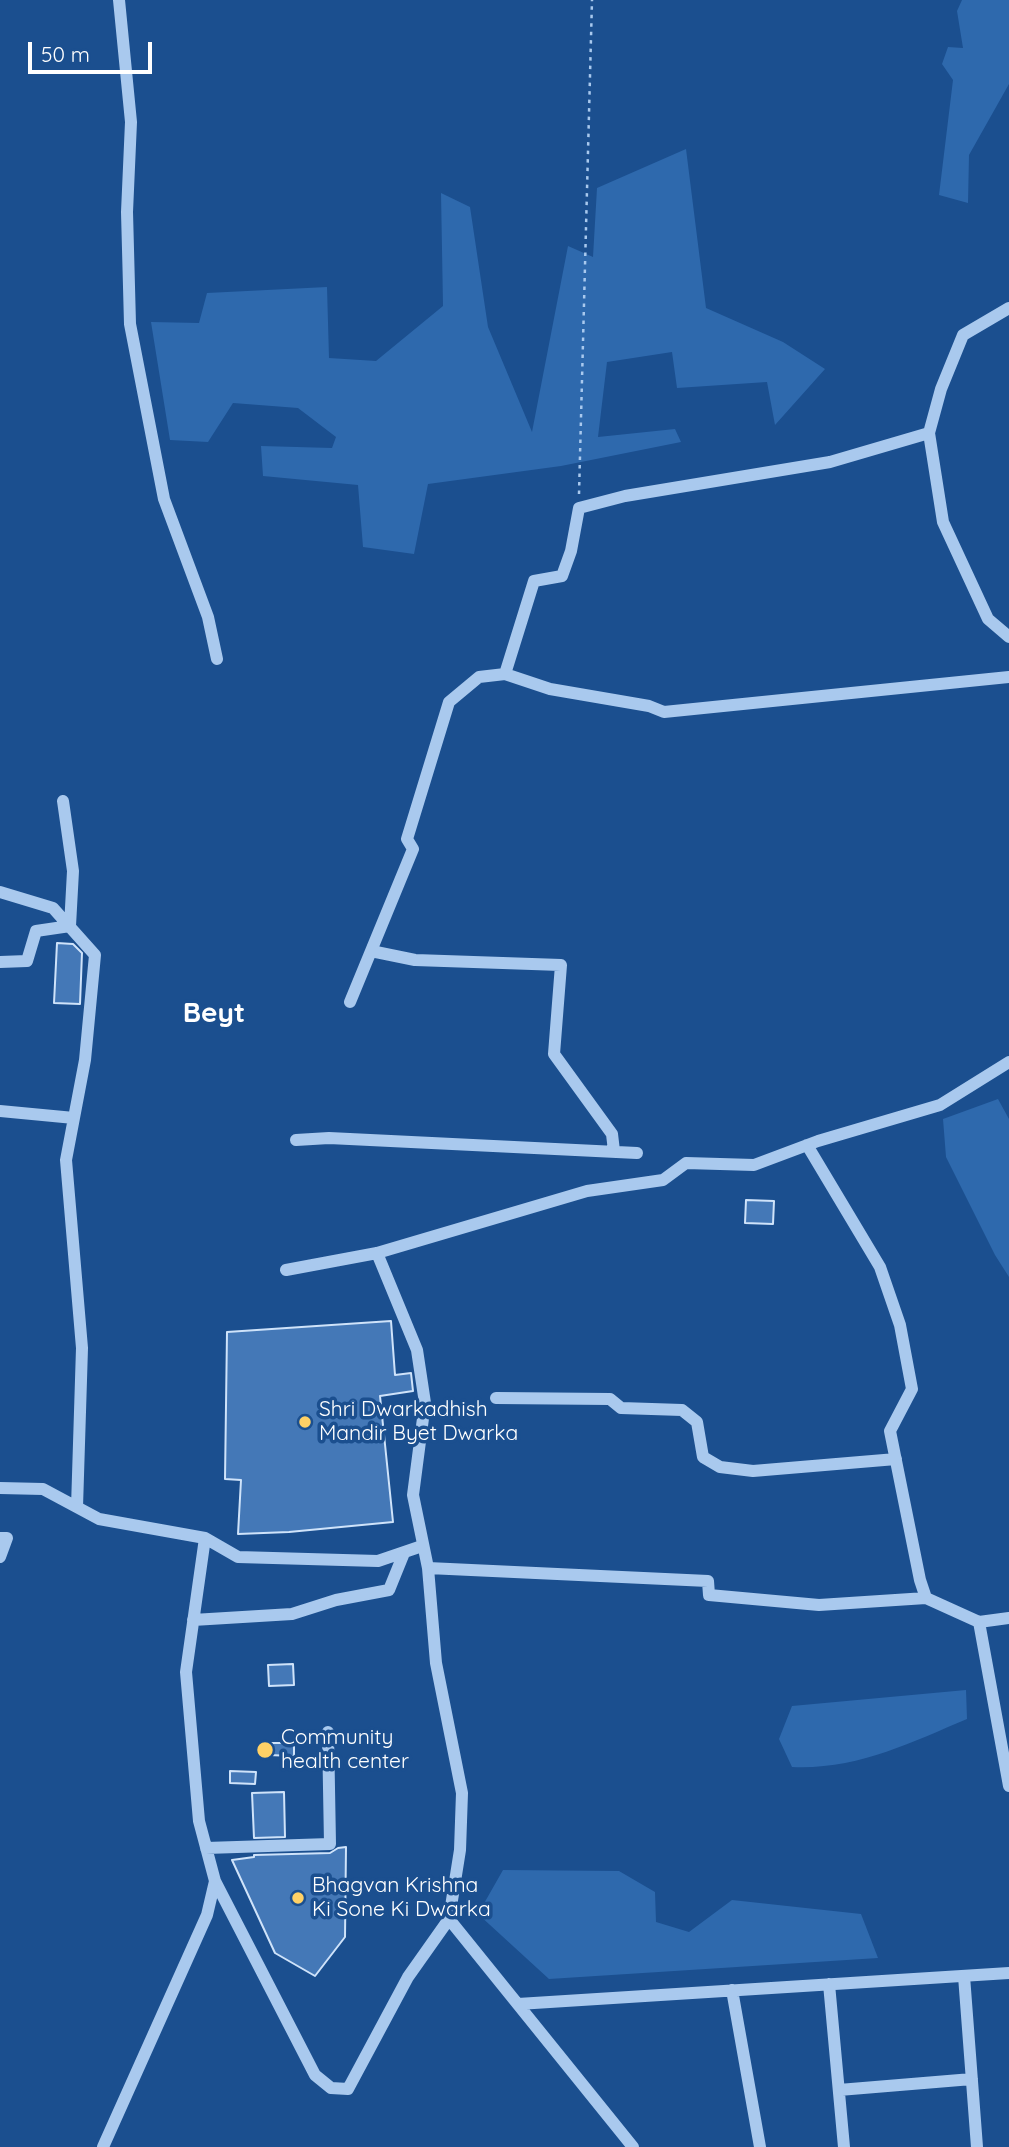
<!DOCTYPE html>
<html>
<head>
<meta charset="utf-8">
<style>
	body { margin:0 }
	#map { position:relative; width:1009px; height:2147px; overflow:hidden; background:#1b4f8f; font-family:Quicksand,sans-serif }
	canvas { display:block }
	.scale { position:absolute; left:28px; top:42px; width:124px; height:32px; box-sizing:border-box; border:4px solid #fff; border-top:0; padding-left:9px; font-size:21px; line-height:24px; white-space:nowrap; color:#fff; -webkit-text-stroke:5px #1b4f8f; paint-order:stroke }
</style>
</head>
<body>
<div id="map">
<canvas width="1009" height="2147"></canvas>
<div class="scale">50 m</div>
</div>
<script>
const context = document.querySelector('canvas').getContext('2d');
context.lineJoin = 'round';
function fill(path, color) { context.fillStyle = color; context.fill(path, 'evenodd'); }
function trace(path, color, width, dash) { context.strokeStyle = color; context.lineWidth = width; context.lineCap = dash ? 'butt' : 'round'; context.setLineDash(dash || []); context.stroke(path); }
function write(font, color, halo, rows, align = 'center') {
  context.font = font + ' Quicksand,sans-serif'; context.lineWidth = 7; context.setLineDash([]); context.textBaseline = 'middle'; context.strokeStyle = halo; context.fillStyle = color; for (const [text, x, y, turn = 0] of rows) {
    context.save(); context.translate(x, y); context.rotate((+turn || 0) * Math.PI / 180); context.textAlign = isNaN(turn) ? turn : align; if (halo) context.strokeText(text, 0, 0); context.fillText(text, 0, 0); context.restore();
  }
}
const green = new Path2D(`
	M962,0h47v84l-40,71 -1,48 -29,-8 14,-115 -11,-16 6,-17 15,1 -6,-37z
	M686,149l20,159 77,34 42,27 -50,56 -8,-43 -90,6 -5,-36 -65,10 -9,75 77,-8 6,13 -120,24 -133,18 -14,70 -51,-7 -5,-62 -95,-9 -2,-30 71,2 4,-11 -38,-29 -65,-5 -25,39 -38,-2 -19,-118 48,1 8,-30 120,-6 2,71 47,3 67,-55 -2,-113 29,14 18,120 44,105 36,-186 25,11 4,-69z
	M998,1099l11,20v158l-14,-22 -49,-98 -3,-38z
	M966,1690l1,29c-57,24 -111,51 -175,48l-13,-28 13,-33z
	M503,1870l116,1 36,21 1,30 33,10 43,-32 129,14 17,44 -329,21 -71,-65z`);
const building = new Path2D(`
	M57,943l16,1 9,9 -2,51 -26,-1z
	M746,1200l28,1 -1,23 -28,-1z
	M391,1321l4,54 16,-2 2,18 -33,5 13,126 -104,10 -51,2 3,-54 -16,-1 2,-147z
	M293,1664l1,21 -25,1 -1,-21z
	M269,1743h25v13l-26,-1z
	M230,1771l26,1 -1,12 -25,-1z
	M284,1792l1,45 -31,1 -2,-45z
	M346,1847l-1,90 -30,39 -40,-23 -43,-93 22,-3v-2l76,-2 8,-5z`);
const path = new Path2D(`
	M579,494l13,-494`);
const minor = new Path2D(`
	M119,0l12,122 -4,90 3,112 34,175 44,118 9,42
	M1009,308l-46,27 -22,54 -12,44 14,89 45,97 21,18
	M505,674l29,-93 28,-5 9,-25 8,-43 46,-12 205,-34 99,-29
	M0,892l53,16 42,47 -10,105 -19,100 16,188 -5,159
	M371,951l44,9 146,5 -7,89 58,80 2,17
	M0,962l27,-1 9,-30 34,-5 3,-55 -10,-70
	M350,1002l63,-153 -6,-10 42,-137 30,-25 26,-3 45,15 99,17 15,6 345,-35
	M0,1111l74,7
	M296,1140l33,-2 308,15
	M286,1270l91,-17 210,-62 76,-11 23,-17 68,2 64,-24 122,-36 69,-43
	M496,1398l114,1 11,9 61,2 15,12 6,35 17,10 33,4 143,-12
	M0,1488l43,1 56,30 106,19 33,19 140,4 44,-15
	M0,1538h7l-7,19
	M205,1538l-19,134 13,149 16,60 100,194 16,13 17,1 60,-112 41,-58 11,-69 2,-57 -26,-130 -8,-95 -15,-73 12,-92 -8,-53 -40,-97
	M428,1568l280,13 1,14 110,10 107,-7 -6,-18 -30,-149 22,-42 -12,-64 -20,-58 -73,-122
	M926,1598l53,24 30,-4
	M193,1620l99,-6 44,-14 53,-10 15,-37
	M979,1622l30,164
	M206,1848l124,-4 -2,-112
	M449,1919l184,228
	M964,1976l13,171
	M829,1984l15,163
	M732,1990l28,157
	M518,2004l491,-31
	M839,2090l133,-11
	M103,2147l104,-232 8,-34`);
const markers = [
	[305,1422,7,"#ffd166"],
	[265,1750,9,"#ffd166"],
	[298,1898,7,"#ffd166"]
];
const poiNames = [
	["Shri Dwarkadhish",319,1410],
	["Mandir Byet Dwarka",319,1434],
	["Community",281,1738],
	["health center",281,1762],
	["Bhagvan Krishna",312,1886],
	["Ki Sone Ki Dwarka",312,1910]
];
const districtNames = [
	["Beyt",214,1014]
];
fill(green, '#2e69ad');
fill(building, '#4478b7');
trace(building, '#cfe3fa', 2);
trace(path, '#a9c9ee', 2.5, [3.5, 5]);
trace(minor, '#a9c9ee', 12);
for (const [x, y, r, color] of markers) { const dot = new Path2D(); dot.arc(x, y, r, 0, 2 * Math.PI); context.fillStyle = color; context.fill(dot); trace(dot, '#1b4f8f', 2.5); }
write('21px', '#fff', '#1b4f8f', poiNames, 'left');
write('bold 28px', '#fff', '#1b4f8f', districtNames);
</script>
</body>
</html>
